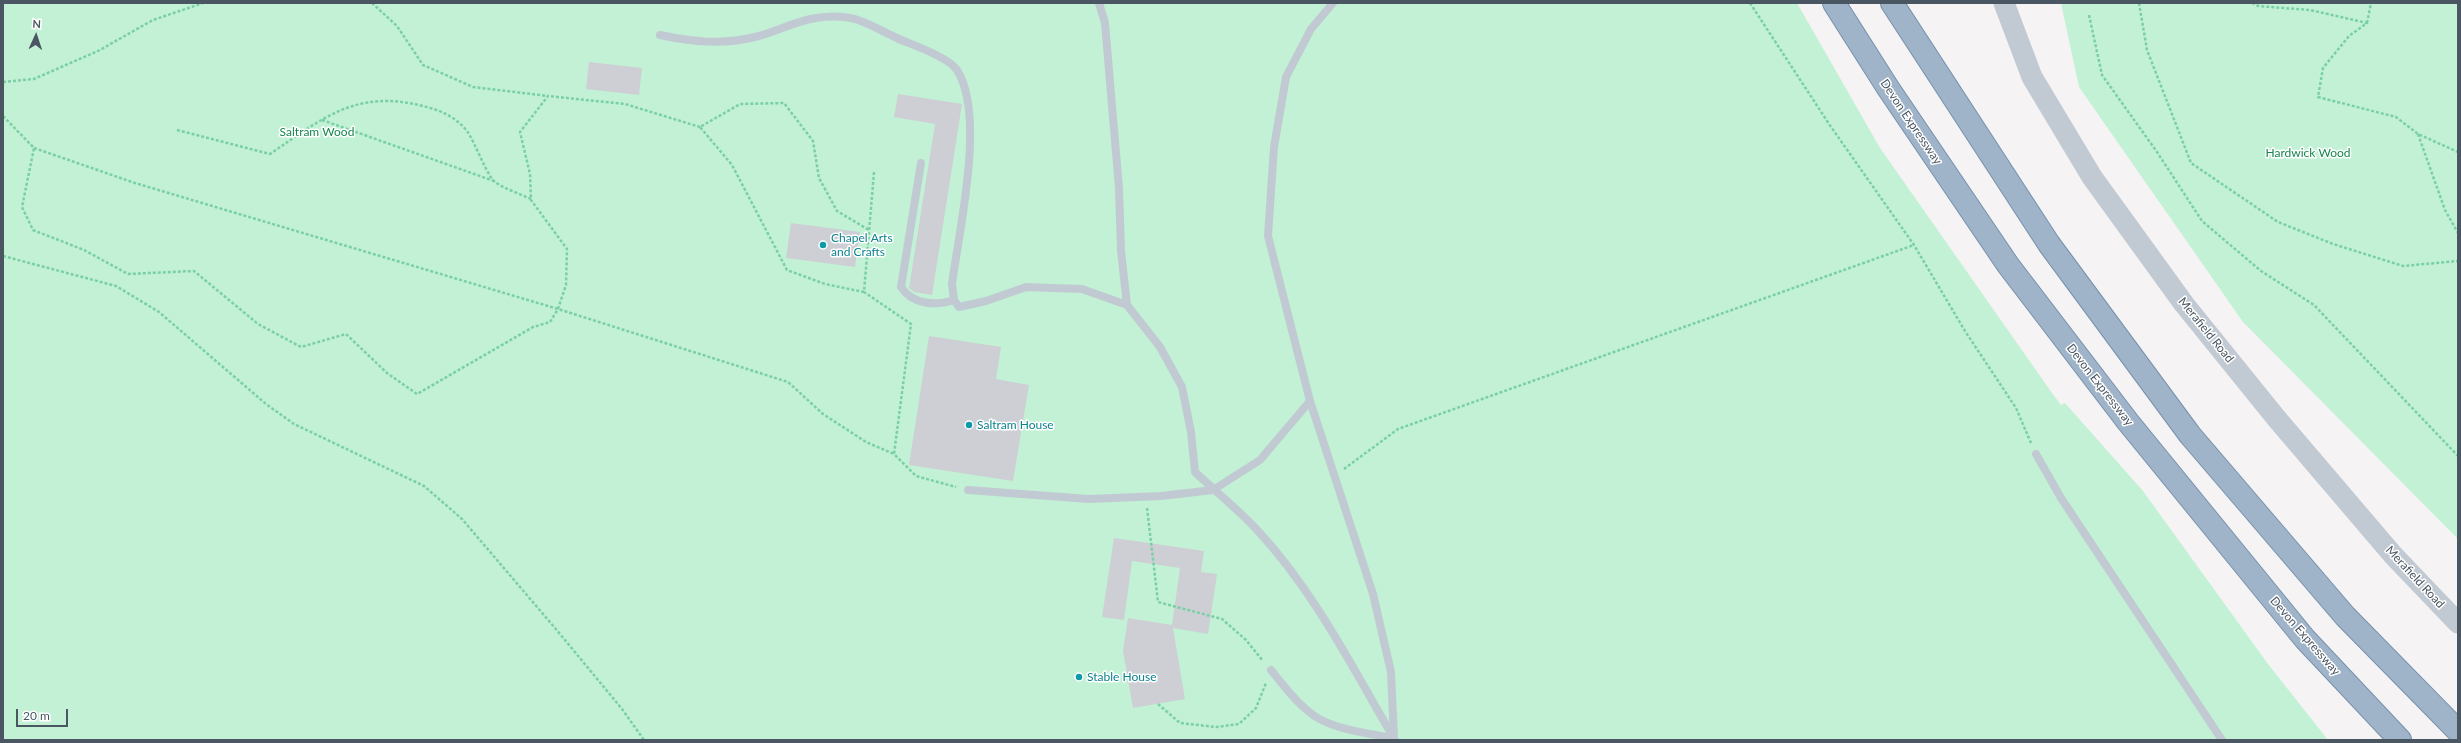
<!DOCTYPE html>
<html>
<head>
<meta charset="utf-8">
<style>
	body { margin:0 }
	#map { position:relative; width:2461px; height:743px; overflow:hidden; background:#f5f3f3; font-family:Lato,sans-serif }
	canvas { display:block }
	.frame { position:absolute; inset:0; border:4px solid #4a5661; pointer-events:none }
	.north { position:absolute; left:16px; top:16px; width:40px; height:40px; -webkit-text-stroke:3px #fff; paint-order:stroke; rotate:3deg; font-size:11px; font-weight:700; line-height:16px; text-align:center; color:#4a5661 }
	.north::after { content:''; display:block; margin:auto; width:14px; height:18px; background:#4a5661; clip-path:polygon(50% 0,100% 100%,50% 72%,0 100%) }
	.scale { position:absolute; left:16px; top:709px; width:52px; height:18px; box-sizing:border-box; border:2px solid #4a5661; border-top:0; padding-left:5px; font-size:12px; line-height:14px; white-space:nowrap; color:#4a5661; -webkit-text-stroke:3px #fff; paint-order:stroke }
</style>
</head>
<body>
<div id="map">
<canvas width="2461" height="743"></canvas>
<div class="frame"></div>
<div class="north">N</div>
<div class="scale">20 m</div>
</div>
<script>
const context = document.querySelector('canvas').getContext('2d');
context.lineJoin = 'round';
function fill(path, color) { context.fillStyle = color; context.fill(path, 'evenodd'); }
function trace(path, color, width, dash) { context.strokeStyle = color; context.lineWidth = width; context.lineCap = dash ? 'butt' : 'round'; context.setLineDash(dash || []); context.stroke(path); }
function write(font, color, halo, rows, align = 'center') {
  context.font = font + ' Lato,sans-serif'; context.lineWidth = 3; context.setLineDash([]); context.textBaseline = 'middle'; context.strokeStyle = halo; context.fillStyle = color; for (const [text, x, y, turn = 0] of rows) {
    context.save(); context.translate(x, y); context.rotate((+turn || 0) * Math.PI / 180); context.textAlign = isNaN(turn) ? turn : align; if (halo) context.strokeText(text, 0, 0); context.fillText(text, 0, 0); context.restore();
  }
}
const green = new Path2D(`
	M3,3h1794l83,145 172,245 9,12 4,-2 78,88 125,173 60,76h-2325z
	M2061,3h397v536l-215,-217 -164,-235z`);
const building = new Path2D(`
	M589,62l53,6 -3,27 -53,-6z
	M898,94l64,10 -30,191 -18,-3 -5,-4 26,-164 -41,-7z
	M791,223l69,9 -5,35 -69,-9z
	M929,336l72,11 -5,32 33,6 -16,96 -104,-16z
	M1114,538l90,13 -3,21 16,2 -9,60 -35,-6 12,71 -52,9 -10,-57 5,-33 44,7 8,-57 -48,-7 -8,59 -22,-3z`);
const path = new Path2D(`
	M372,3l25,23 26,39 50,22 75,9
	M1750,3l79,121 85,121 51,86 51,77 15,35
	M2139,3l8,47 44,113 87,59 55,22 70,22 55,-5
	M2252,3l6,3 52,4 57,13 -18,13 -26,32 -5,29 78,20 22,17 40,18
	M2089,15l13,60 55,77 45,69 59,50 53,34 144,151
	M2367,23l4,-20
	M3,82l31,-3 64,-28 55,-31 50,-17
	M3,116l31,32 -12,59 11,23 51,20 44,24 66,-3 64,53 43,23 45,-13 41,39 30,21 116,-67 17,-5 8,-13 8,-24 1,-36 -36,-49 -1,-26 -10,-42 28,-36 77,8 75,23
	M322,120l172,61
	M177,130l93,24c53,-36 86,-65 153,-48 17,4 33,11 44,25 8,11 20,45 28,51 10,7 25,12 36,17
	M2418,134l27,76 13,23
	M34,148l101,35 423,126 230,73 35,32 43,28 28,12
	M874,172l-10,120 47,32 -17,130 22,22 40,11
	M3,256l113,30 43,26 107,92 28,20 130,62 38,33 93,109 67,81 22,31
	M864,292l-39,-8 -38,-14 -55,-105 -32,-38 40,-23 44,-1 29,38 6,37 18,33 32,19
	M1344,469l54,-40 516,-184
	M1147,508l11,94 64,17 24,21 17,21
	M1158,704l22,19 36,4 23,-3 17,-16 10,-25`);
const service = new Path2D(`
	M1099,3l6,20 14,165 2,63 6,54 33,42 22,40 9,45 4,40c21,20 45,39 64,60 57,62 94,137 136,208
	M1333,3l-22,26 -25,48 -12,70 -6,89 42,165 63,193 18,78 3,65
	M660,35c33,7 62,10 95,2 21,-5 40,-16 61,-19 39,-6 50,6 83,21 14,6 49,18 58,31 29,46 2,160 -5,214l2,16 5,7 27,-6 40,-14 56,2 45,16
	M921,163l-20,124c12,18 35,19 53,13
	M2036,454l25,44 161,242
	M968,490l121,9 72,-3 52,-6 47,-30 50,-59
	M1271,670c13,16 28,36 45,47 21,13 54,17 78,21`);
const tertiary = new Path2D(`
	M2004,3l28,74 60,100 92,127 93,115 116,136 65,68`);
const trunk = new Path2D(`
	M1834,3l54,85 120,177 120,157 177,217 95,101
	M1892,3l157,241 141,191 155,181 113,115`);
const markers = [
	[823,245,4,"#0f9aa8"],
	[969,425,4,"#0f9aa8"],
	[1079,677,4,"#0f9aa8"]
];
const streetNames = [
	["Devon Expressway",1911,122,56],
	["Merafield Road",2206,330,51],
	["Devon Expressway",2100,385,52],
	["Merafield Road",2415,577,47],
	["Devon Expressway",2305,636,49]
];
const parkNames = [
	["Saltram Wood",317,132],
	["Hardwick Wood",2308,153]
];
const cultureNames = [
	["Chapel Arts",831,238],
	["and Crafts",831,252],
	["Saltram House",977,425],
	["Stable House",1087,677]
];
fill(green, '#c3f1d5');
fill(building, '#cdcfd5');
trace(trunk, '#7690ad', 24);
trace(path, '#7ad0a6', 2.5, [3, 2]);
trace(service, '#c1cad2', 8);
trace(tertiary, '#c1cad2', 21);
trace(trunk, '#9fb4c9', 22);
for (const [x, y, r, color] of markers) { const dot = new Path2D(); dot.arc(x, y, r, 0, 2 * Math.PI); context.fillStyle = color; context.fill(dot); trace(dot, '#fff', 1.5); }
write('12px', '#4a5661', '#fff', streetNames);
write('12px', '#17864f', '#fff', parkNames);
write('12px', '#0d838f', '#fff', cultureNames, 'left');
</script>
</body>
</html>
